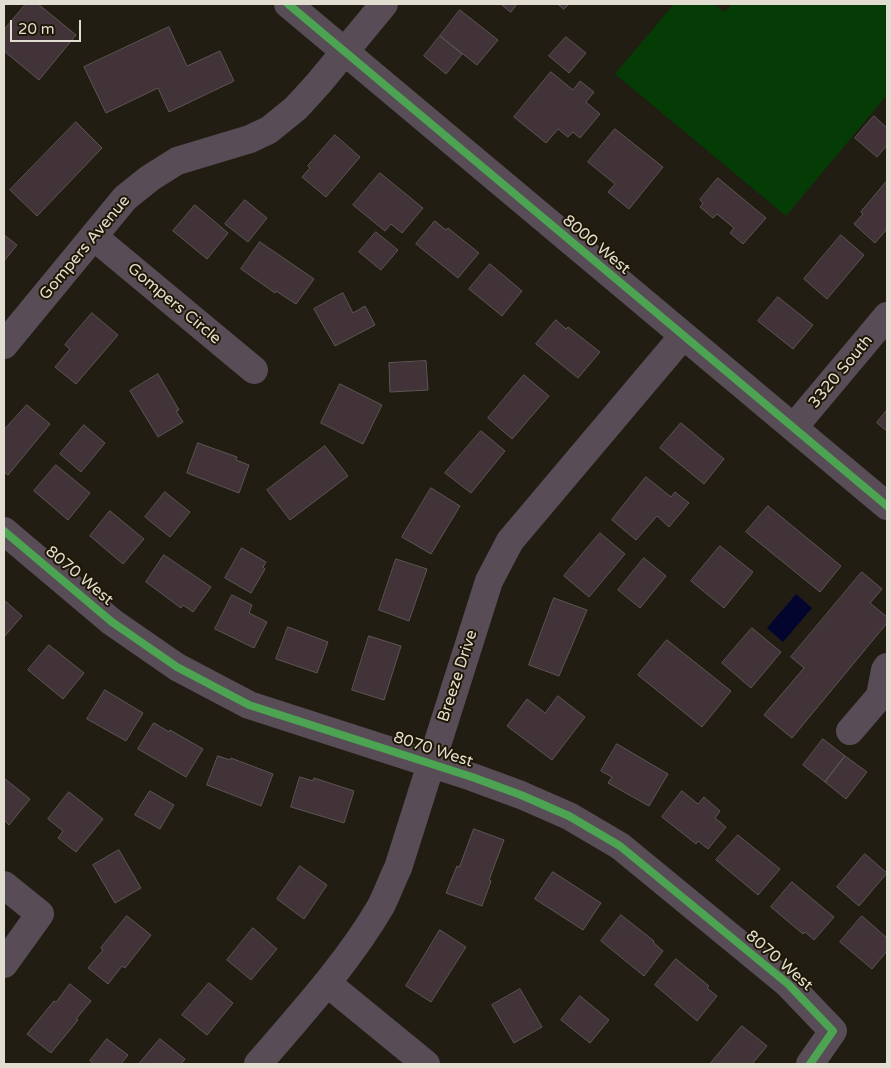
<!DOCTYPE html>
<html>
<head>
<meta charset="utf-8">
<style>
	body { margin:0 }
	#map { position:relative; width:891px; height:1068px; overflow:hidden; background:#221d13; font-family:"Varela Round",sans-serif }
	canvas { display:block }
	.frame { position:absolute; inset:0; border:5px solid #e1ddd0; pointer-events:none }
	.scale { position:absolute; left:10px; top:20px; width:71px; height:22px; box-sizing:border-box; border:2px solid #e1ddd0; border-top:0; padding-left:6px; font-size:15px; line-height:18px; white-space:nowrap; color:#e1ddd0; -webkit-text-stroke:4px #1e1704; paint-order:stroke }
</style>
</head>
<body>
<div id="map">
<canvas width="891" height="1068"></canvas>
<div class="frame"></div>
<div class="scale">20 m</div>
</div>
<script>
const context = document.querySelector('canvas').getContext('2d');
context.lineJoin = 'round';
function fill(path, color) { context.fillStyle = color; context.fill(path, 'evenodd'); }
function trace(path, color, width, dash) { context.strokeStyle = color; context.lineWidth = width; context.lineCap = dash ? 'butt' : 'round'; context.setLineDash(dash || []); context.stroke(path); }
function write(font, color, halo, rows, align = 'center') {
  context.font = font + ' "Varela Round",sans-serif'; context.lineWidth = 4; context.setLineDash([]); context.textBaseline = 'middle'; context.strokeStyle = halo; context.fillStyle = color; for (const [text, x, y, turn = 0] of rows) {
    context.save(); context.translate(x, y); context.rotate((+turn || 0) * Math.PI / 180); context.textAlign = isNaN(turn) ? turn : align; if (halo) context.strokeText(text, 0, 0); context.fillText(text, 0, 0); context.restore();
  }
}
const green = new Path2D(`
	M674,4h40l10,8 8,-8h155v91l-101,121 -171,-142z`);
const water = new Path2D(`
	M796,594l16,14 -29,34 -16,-14z`);
const building = new Path2D(`
	M26,4h12l38,31 -37,45 -35,-29v-21z
	M501,4h16l-6,8z
	M558,4h11l-5,5z
	M460,10l38,30 -21,25 -37,-29z
	M169,27l18,39 33,-15 14,30 -65,31 -11,-24 -52,25 -22,-46z
	M440,36l22,18 -16,20 -22,-18z
	M566,37l20,16 -17,20 -20,-17z
	M551,72l22,18 7,-9 14,11 -8,10 14,12 -20,24 -7,-6 -5,5 -10,-8 -12,14 -32,-26z
	M874,116l13,12v17l-10,12 -22,-19z
	M76,122l26,26 -65,68 -27,-26z
	M615,129l48,38 -34,42 -21,-17 7,-8 -27,-22z
	M335,135l25,22 -34,40 -24,-20 8,-9 -2,-2z
	M380,173l43,35 -21,25 -11,-9 -6,7 -32,-26z
	M718,178l48,40 -23,26 -13,-11 4,-5 -17,-14 -4,4 -13,-11 3,-4 -3,-3z
	M887,181v48l-12,14 -21,-19 9,-10 -2,-2z
	M245,200l22,18 -19,24 -23,-18z
	M195,205l33,28 -21,26 -34,-28z
	M435,221l11,9 2,-2 31,25 -21,25 -42,-34z
	M376,232l22,18 -17,20 -22,-18z
	M4,235l13,10 -13,16z
	M841,235l23,20 -37,44 -23,-20z
	M260,242l54,37 -18,25 -20,-13 -1,2 -34,-24z
	M490,264l32,27 -20,25 -33,-27z
	M343,293l10,20 12,-7 10,19 -40,21 -21,-37z
	M778,297l35,28 -20,24 -35,-28z
	M92,313l26,22 -42,49 -21,-17 15,-18 -5,-4z
	M556,320l10,9 2,-2 32,25 -22,26 -42,-34z
	M426,361l2,29 -38,2 -1,-29z
	M158,374l21,36 -3,1 7,11 -25,15 -28,-46z
	M524,375l25,21 -37,43 -24,-21z
	M340,384l42,21 -19,39 -42,-21z
	M27,405l23,19 -42,51 -4,-3v-42z
	M887,410v21l-10,-8z
	M681,423l43,36 -20,25 -44,-36z
	M84,425l21,18 -24,29 -21,-18z
	M481,431l24,20 -34,42 -26,-20z
	M198,443l39,14 -1,3 13,5 -10,28 -52,-20z
	M325,446l23,30 -58,44 -23,-30z
	M56,465l34,28 -22,27 -34,-29z
	M646,477l25,20 4,-5 14,11 -20,24 -12,-11 -21,24 -24,-20z
	M431,488l29,18 -29,48 -29,-17z
	M165,492l25,20 -20,25 -25,-20z
	M768,506l73,60 -21,26 -74,-60z
	M110,511l34,28 -21,25 -33,-28z
	M600,533l25,21 -36,43 -25,-21z
	M720,546l33,26 -29,36 -33,-27z
	M242,548l24,14 -3,5 2,2 -14,24 -26,-15z
	M164,555l47,32 -18,25 -10,-7 -2,3 -35,-26z
	M644,558l22,18 -26,32 -22,-18z
	M396,559l31,10 -18,52 -30,-11z
	M862,572l20,17 -12,14 17,14v6l-95,115 -28,-23 40,-47 -13,-11z
	M232,595l20,10 -3,8 18,9 -13,26 -39,-19z
	M554,598l33,12 -28,66 -30,-11z
	M4,600l18,16 -18,21z
	M288,627l40,15 -11,31 -41,-14z
	M752,628l29,24 -30,36 -29,-25z
	M369,636l32,10 -17,54 -32,-10z
	M667,640l64,51 -29,36 -64,-52z
	M49,645l35,28 -21,26 -35,-29z
	M105,690l38,23 -17,28 -39,-22z
	M558,696l27,21 -33,43 -45,-34 20,-27 18,14z
	M154,723l15,9 1,-2 33,19 -17,28 -48,-28z
	M823,739l22,17 -20,26 -22,-17z
	M617,744l51,30 -19,32 -41,-23 4,-6 -11,-6z
	M218,756l12,4 1,-2 42,16 -12,32 -54,-21z
	M845,756l22,16 -21,27 -21,-17z
	M300,777l13,4 1,-3 40,13 -10,32 -53,-16z
	M4,778l26,21 -21,26 -5,-5z
	M150,791l24,14 -14,24 -25,-14z
	M682,791l16,13 6,-7 16,14 -5,7 11,9 -18,22 -10,-8 -2,3 -34,-27z
	M69,792l34,27 -27,33 -18,-14 5,-7 -15,-12z
	M474,829l30,11 -15,40 2,1 -9,25 -36,-13 11,-27 2,1z
	M738,835l42,34 -22,26 -42,-35z
	M119,850l22,38 -26,15 -22,-38z
	M865,854l22,19 -28,33 -22,-19z
	M300,866l27,19 -23,34 -27,-20z
	M553,872l48,31 -18,27 -48,-31z
	M792,882l42,35 -20,23 -9,-8 -2,2 -32,-27z
	M621,915l33,26 -1,1 10,9 -19,25 -43,-35z
	M127,916l24,19 -26,33 -3,-2 -14,18 -20,-16 15,-18 -2,-2z
	M862,916l25,22v13l-15,18 -32,-27z
	M253,928l24,21 -26,31 -24,-20z
	M440,930l26,17 -35,55 -25,-16z
	M676,959l33,27 -2,2 10,8 -20,25 -42,-36z
	M209,983l24,20 -26,32 -25,-20z
	M70,984l21,17 -15,18 2,1 -27,33 -24,-19 27,-33 2,1z
	M520,989l22,38 -28,16 -22,-38z
	M580,996l29,24 -19,23 -29,-23z
	M742,1026l25,20 -15,18h-42z
	M107,1039l21,16 -7,9h-27l-4,-3z
	M160,1039l25,20 -4,5h-42z`);
const minor = new Path2D(`
	M288,4l599,502
	M94,237l160,133
	M4,345l121,-147 25,-20 27,-17 73,-22 19,-9 27,-22 22,-24 66,-80
	M794,427l93,-111
	M4,531l108,91 65,45 72,38 223,72 49,18 48,21 51,30 168,138 45,47 -23,33
	M850,731l30,-35 5,-26 2,-3
	M4,885l36,29 -36,50
	M327,983l99,81
	M258,1064c43,-50 89,-100 123,-158 6,-12 11,-26 17,-38l91,-287 21,-40 173,-205`);
const cycleway = new Path2D(`
	M288,4l599,502
	M4,531l108,91 65,45 72,38 223,72 49,18 48,21 51,30 168,138 45,47 -23,33`);
const streetNames = [
	["8000 West",596,245,40],
	["Gompers Avenue",85,248,-50],
	["Gompers Circle",174,304,40],
	["3320 South",841,372,-50],
	["8070 West",79,576,40],
	["Breeze Drive",458,676,-72],
	["8070 West",433,750,18],
	["8070 West",779,961,41]
];
fill(green, '#053b05');
fill(water, '#03052f');
fill(building, '#413338');
trace(building, '#5c5654', 1);
trace(minor, '#584d56', 28);
trace(cycleway, '#4ca352', 8);
write('16px', '#e1ddd0', '#1e1704', streetNames);
</script>
</body>
</html>
